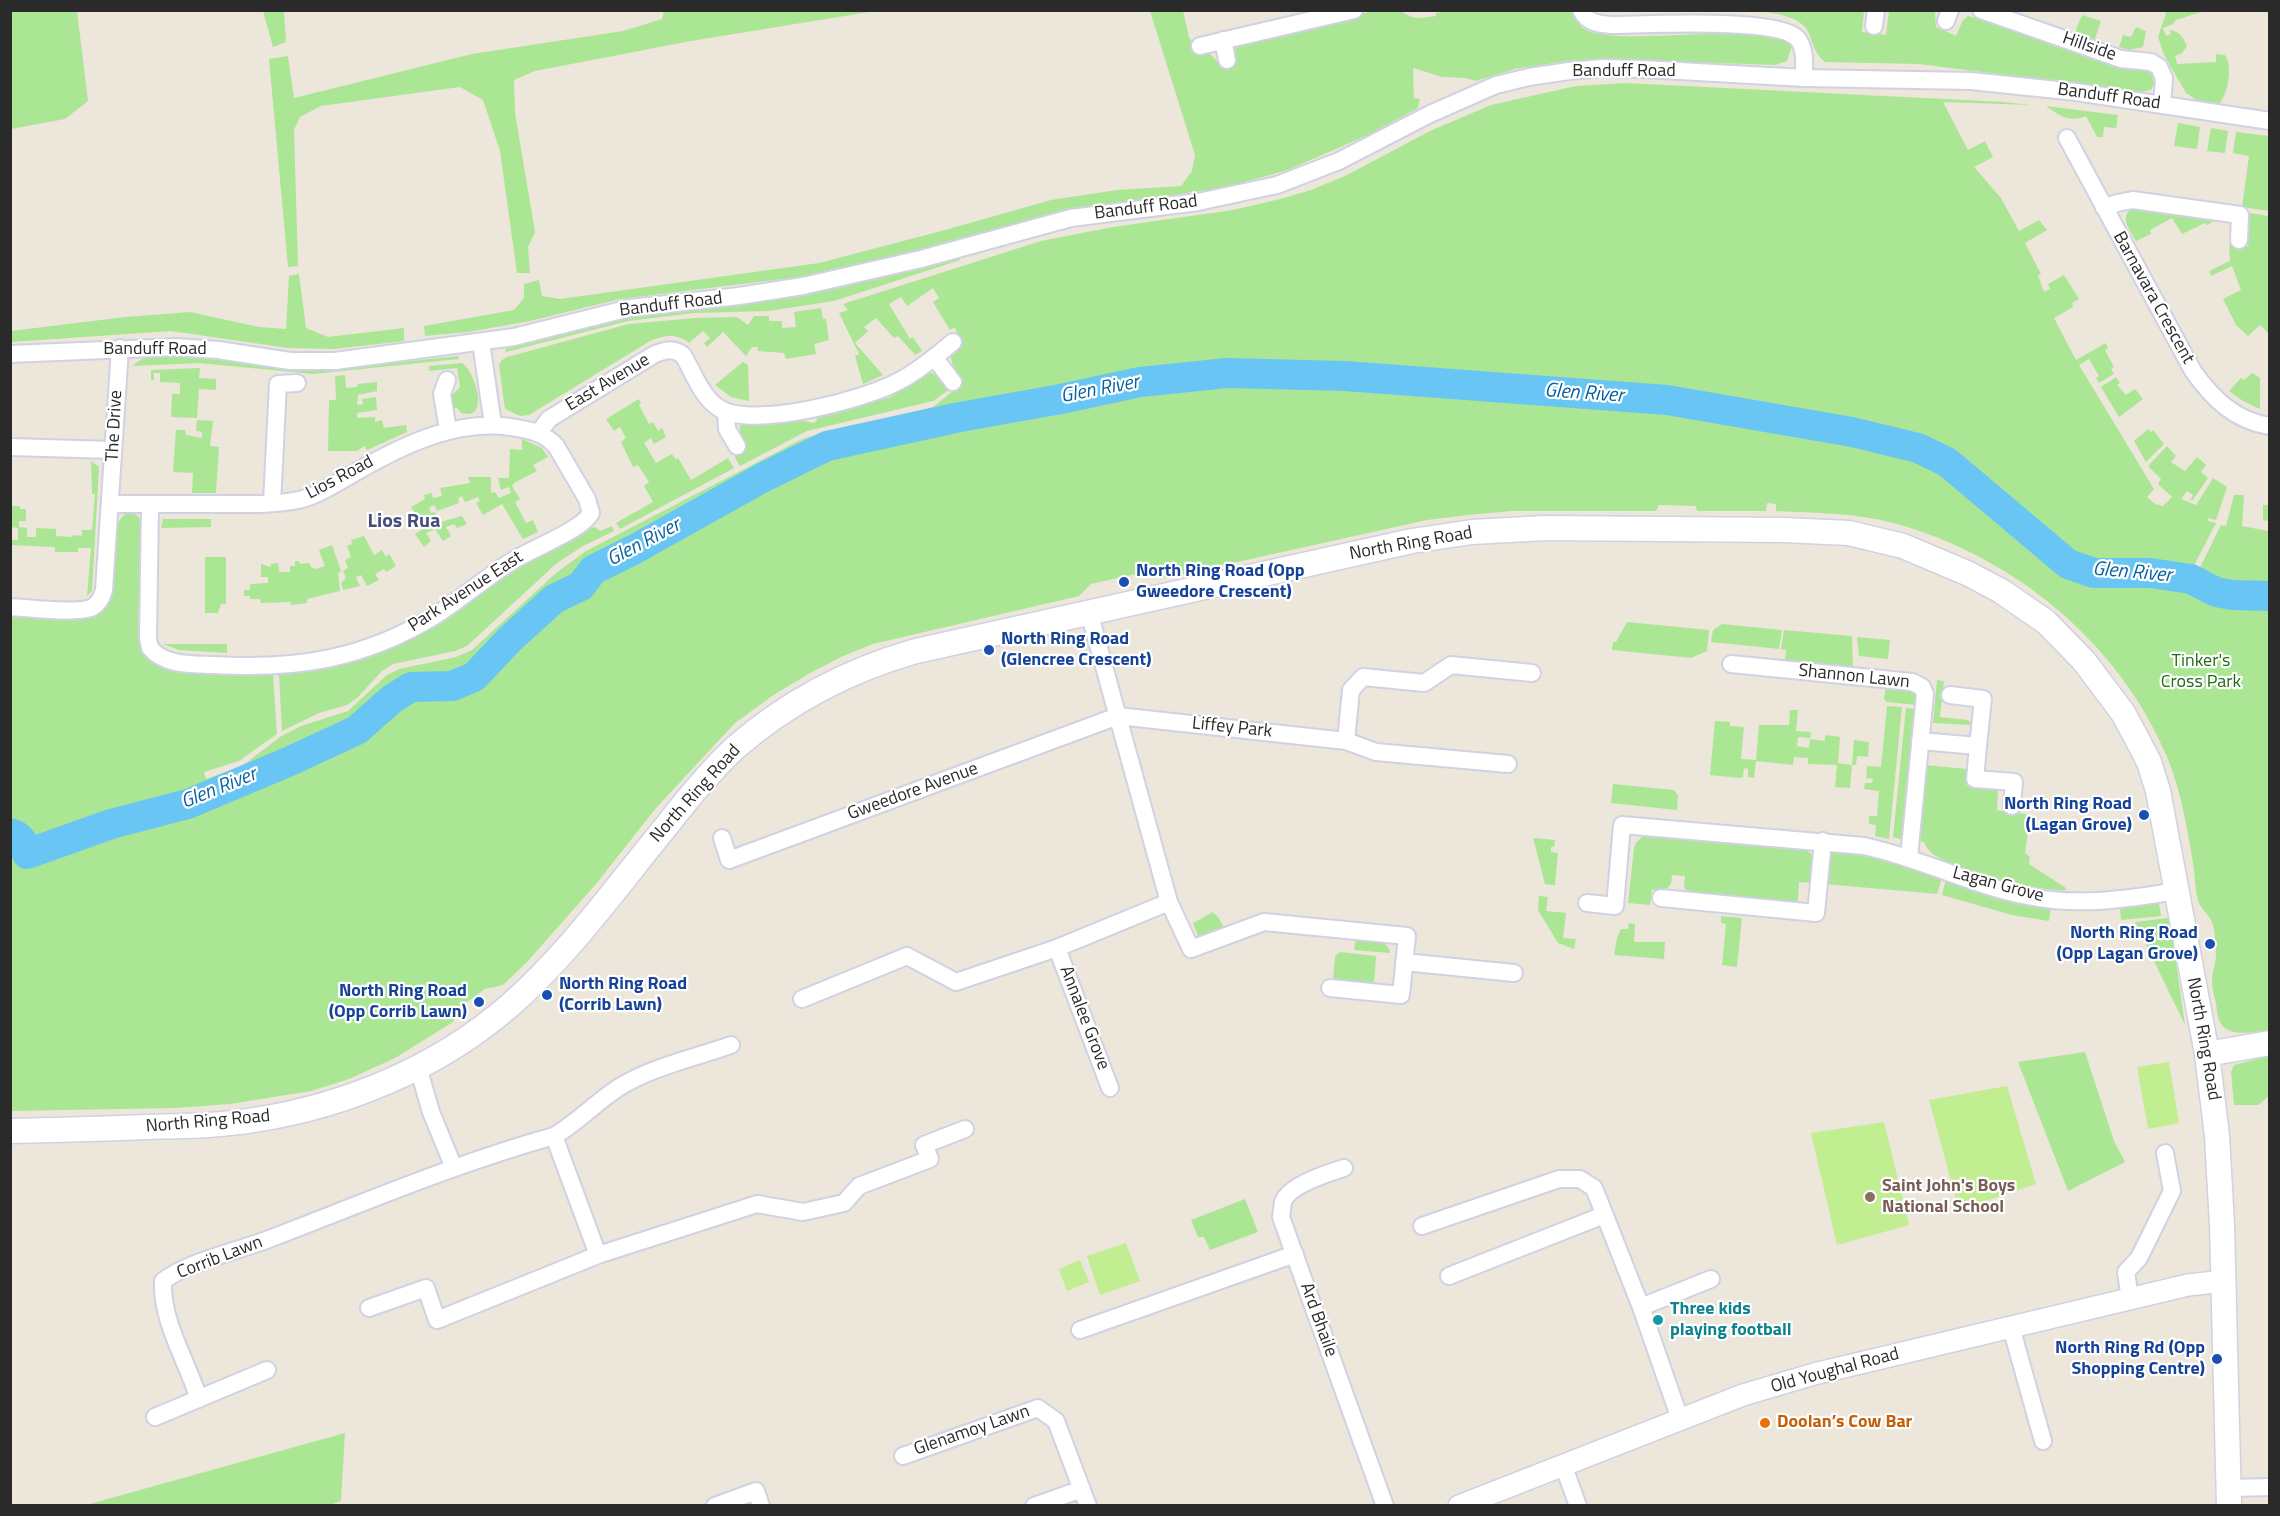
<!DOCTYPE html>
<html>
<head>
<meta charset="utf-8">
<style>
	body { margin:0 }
	#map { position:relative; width:2280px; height:1516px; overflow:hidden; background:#ede6db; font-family:"Titillium Web",sans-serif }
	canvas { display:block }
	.frame { position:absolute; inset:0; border:12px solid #2a2a2a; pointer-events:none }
</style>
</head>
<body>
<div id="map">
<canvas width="2280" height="1516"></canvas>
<div class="frame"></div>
</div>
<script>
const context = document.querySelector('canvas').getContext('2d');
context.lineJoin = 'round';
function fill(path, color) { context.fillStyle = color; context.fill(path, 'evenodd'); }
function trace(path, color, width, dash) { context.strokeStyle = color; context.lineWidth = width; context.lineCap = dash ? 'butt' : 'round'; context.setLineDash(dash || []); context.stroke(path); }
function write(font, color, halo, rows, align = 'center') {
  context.font = font + ' "Titillium Web",sans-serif'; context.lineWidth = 4.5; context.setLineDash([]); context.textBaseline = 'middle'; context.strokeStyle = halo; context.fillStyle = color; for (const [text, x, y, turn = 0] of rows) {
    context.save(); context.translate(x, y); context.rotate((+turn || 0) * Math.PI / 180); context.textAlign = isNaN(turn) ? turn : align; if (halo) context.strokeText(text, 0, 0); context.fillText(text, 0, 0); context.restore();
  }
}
const green = new Path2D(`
	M11,10l66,1 11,90 -23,18 -54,10z
	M1378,10l3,2 19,-1 12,6 8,1 16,-2v-3l15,-2h120c4,5 7,14 13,18 37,20 191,-11 208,17l-5,15 -12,4 -174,-6 -34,2 -52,8 -39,12 -10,-3 -24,-1 -29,-9 1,30 6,1 -2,9 -48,26 -82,36 -65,18 -163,23 -161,45 -92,20 -187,23 -90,22 -62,11 -43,4 -1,-10 90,-16 10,-12v-14l15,-4 3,16 18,3 259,-36 126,-33 106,-30 66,-10 64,-4 11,-15 3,-16 -45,-144h33l6,26 10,14c11,1 14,4 20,14l16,-2v-14l5,-6z
	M2167,10l37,1 -28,9 -3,4 -10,4 3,8 5,-2 -2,-4c11,1 14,7 18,16l-5,7 -7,3 2,8 39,-2v-8l9,1c8,12 3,37 -5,48l-22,-2 -12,-8 -22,-38 -6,-18z
	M263,11h21l2,31 -13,5z
	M664,11h211l-184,30 -156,30 -21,9 1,33 20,119 -7,15 2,26h-13l-17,-122 -17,-51 -23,-13 -139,19 -21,11 -6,13 4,136 -10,1 -19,-208 19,-3 6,42 178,-44 151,-23 39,-12z
	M1686,11h178l-2,21 24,3 3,-24h46l1,16 20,9 7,-16 5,-4 9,2 134,46 40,6 3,14 -3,6 -15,3 -45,-7 -172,-22 -94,-2c-14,-11 -12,-27 -21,-36 -20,-21 -89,-15 -118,-15z
	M2082,15l19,6 -6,18 -20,-7z
	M2136,27l10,4 -3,16 -14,3 -10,-3 4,-12 8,2z
	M1626,83l377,19 29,3 -89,-3 25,48 17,-9 8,16 -19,10 27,31 18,33 20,-11 8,10 -22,13 16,31 -3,1 6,17 6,-3 -2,-5 16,-9 15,24 -7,4 1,4 -19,11 22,42 30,-17 2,5 -3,2 9,17 -3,2 3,5 -15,9 -3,-5 3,-2 -10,-17 -10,6 75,124 -7,8 8,7 8,2 9,-9 -14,-13 3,-5 -13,-13 19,-20 9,10 -5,6 14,9 12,-14 9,8 -5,7 7,6 -15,22h-3l3,-5 -6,-4 -6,8 15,6 17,-27 14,9 -11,33 -8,-2v3l8,2 -31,60 6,3 30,-61 5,1 8,-31h10l-2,31 26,5v-10l-5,-1v-15h6v525c-13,2 -38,7 -47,-5 -5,-6 -5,-15 -6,-22 -2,-7 -4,-15 -4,-22 0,-9 4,-18 4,-27 0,-9 -1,-23 -4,-32 -3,-7 -10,-12 -13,-19 -4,-11 -4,-28 -6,-40 -6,-36 -12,-72 -26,-106 -48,-115 -154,-201 -273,-234 -38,-10 -79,-10 -118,-12v-7l-9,-1 -1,8h-69l-1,-5 -37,-1 -3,6h-145l-43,4 -41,5 -262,58 -20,-6 -54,12 -12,12 -206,48 -30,12 -31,16 -37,22 -40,29 -79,85 -60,76 -69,78 -24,23 -18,4 -25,18 -7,15 -58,36 -46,21 -38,12 -81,13 -55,4 -164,3v-496l80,3 10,-5 8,-11 8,-77c6,-11 11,-16 22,-8l2,6 -3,109 4,21 15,11 28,6 88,4 4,60 -38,27 -35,11 2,7 36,-13 38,-29 21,-11 47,-15 39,-36 12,-6 57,-12 16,-7 84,-77 30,-22 218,-113 129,-31 30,-24 -9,-13 -4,-16 10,-10 -5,-17 -5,3 -17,-28 6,-4 -6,-10 -26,18 -6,-9 -12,7 21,35 3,-2 9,14 -7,4 -17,-19 -4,2 -18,-20 -12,9 4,4 -13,12 28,32 -20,9 -8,-28 4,-2 -20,-41 9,-3 -5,-6 198,-63 72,-14 120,-17 47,-11 31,-9 36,-15 83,-44 61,-26 85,-19z
	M2046,106l72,9 -2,13 -12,-1 -1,10h-6l-11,-21c-17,7 -26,0 -40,-10z
	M2178,123l22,4 -3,22 -23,-3z
	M2211,128l17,3 -3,22 -18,-2z
	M2236,132l33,4v75l-27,-4 7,-51 -16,-3z
	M2133,208l86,10 -12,7 -2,-2 -23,11 -10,-16 -22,12 1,4 -15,7c-6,-11 -18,-25 -3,-33z
	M2250,213l19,3v118l-9,-9 -12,11 -12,-11 -13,-26 18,-9 -9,-24 -21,10 -2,-5 21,-10 -1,-17 19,2z
	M959,258l1,2 -126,41 -65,10 -75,2 -66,8 -122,31 -1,-3 122,-31 169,-22 84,-18z
	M299,274l7,54 22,9 76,-9v13l-70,8 -46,-1 -117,-17 -160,11v-11l114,-14 65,-5 69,15 27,2 3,-53z
	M821,308l2,11h3l3,21 -15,4 2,10 -30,5 -2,-6 -26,-2v-4h-6l-6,9 -23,-24 -16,15 -3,-4 6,-5 -7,-7 -14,12c-12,-10 -25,-8 -39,-2l-121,74 -9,1 -15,-7 -6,-44 3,-5 5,-3 122,-33 66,-6 42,-1 11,8 6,-9h15v5h13v7l14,-1 -2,-15z
	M458,356l1,3 -146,15 -114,-11 -67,3 13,-9h46l126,14z
	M743,362l5,3 1,36 -18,-4 -16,-12z
	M462,363c10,6 22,38 13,48 -4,4 -9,3 -14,2l-4,-5h-5l-1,-12 9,-9 -3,-19 -28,3v-5z
	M200,368l-1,10 17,1v11l-17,-1 -2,29 -26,-1 1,-23h8v-11l-20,-1v-9h-6v7h-3v-10z
	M928,372l10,3 12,14 -17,12 -126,30 -67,35 -5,-8 5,-21v-11l6,-4 49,-3 19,4 3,-3 -1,-4 75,-19 6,-7z
	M2252,373l8,5v31l-17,-8 -14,-10 12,-13 3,2z
	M345,375l1,13 11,-1 1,-3 19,-2v9l-19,4 -1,10 6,-1 -1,-5 14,-2 1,13 -20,3v5l18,-1v5l7,-2 2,8 22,-3 1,7 -40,18 -3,-4 -7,5h-29l1,-51h7l-1,-24z
	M2116,377l4,6 -3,2 9,10 9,-6 8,10 -24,18 -18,-30z
	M639,399l2,4 -2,2 10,19 4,-2 5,9 4,-3 4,9 -12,7 -3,-6 -7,5 12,20 16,-9 4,6 2,-2 13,22 37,-22 6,10 -114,61 -4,-6 37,-21 -9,-16 5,-4 -11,-17 -5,2 -12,-25 5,-4 -6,-11 -6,4 -8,-12z
	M197,420l16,1 -3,25 9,1 -3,46h-24l1,-20 -20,-1 3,-42h9l1,5 16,3v-6l-6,-1z
	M2148,429l3,3 2,-2 11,14 -18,18 -12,-21z
	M522,439l20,9 6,9 -15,8 4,6 -23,12 -2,3 8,13 -5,3 11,21 7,-3 5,12 -15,7 -21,-35 -19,11 -7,-12 4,-2 -2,-4 -13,5 -3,-6 -4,2 1,5 -22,8 -3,-6 -5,3 2,5 4,-1 6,10 21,-6 5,8 -10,4 -3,-4 -8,3 5,9 -8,5 -8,-12 -9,4 5,8 -7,6 -9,-13 9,-6 -13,-21 14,-8 -1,-4 8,-2 1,5 9,-2 -2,-8 30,-5 -2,-6h23v16l4,-1 4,6 12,-5 -2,-6 -8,3 -3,-12h11l1,-29 12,1z
	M91,461l8,6 -7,124 -5,5 4,-48h-13v4h-23v-5l-44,-2v-5h7v-12l-7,-1v-21h9v3h6v12h-7v6l8,1v9h9v-9l20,1v7l16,1 1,-2 9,1v-6h10l3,-36h-3z
	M163,519h48v8l-50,1z
	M612,526l2,5 -31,15 -26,17 -90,83 -12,5 -62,13 -11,7 -25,27 -10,7 -28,8 -37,18 -3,-57 65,-11 47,-15 37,-21 89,-61 71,-37 7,-2 5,4z
	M364,536l10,19 8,-5 4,7 3,-3 7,12 -10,6 -2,-3 -9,5 4,6 -12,6 -6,-11 -5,2 4,9 -17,4 -2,-7 5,-5 -3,-7 5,-3 -3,-8 6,-3 -4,-11 5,-2 -1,-4z
	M332,545l9,26 -3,2 2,18 -33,8v4l-16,2v-3l-30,1 -1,-4h-10v-3h-6v-6h6v-6l18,-1v-6h-7v-13l10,3v-3l7,-1 1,9h11v-6h5v-5h4l1,3 9,-1 2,4 5,2 9,-3 -6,-16z
	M205,557h21v47h-5l-3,9h-13z
	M1627,622l82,8 -2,21 -16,7 -79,-8 1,-8h3z
	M1722,624l60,6 -3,19 -68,-7 2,-12z
	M1784,630l68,6 1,33 -68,-6 1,-13 -5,-1z
	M1857,637l33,3 -2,19 -29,-3z
	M163,644h64v9l-48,-3z
	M1937,680l7,1 -4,36 28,3 3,3 -1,2 -37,-2z
	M1886,685c12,1 25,0 32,12l-1,8 -30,-3 -3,-3z
	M1887,706l15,1 -13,132 -14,-3 1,-11 -7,-1v-8h8l2,-25 -15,-2 1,-6h7l1,-4 -7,-1 1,-12 14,1z
	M1906,708l11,1 -14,131 -10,-3z
	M1790,710h8l-2,21 15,1 -1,6 -12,-1 -1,9 12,2 1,-9 15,2v-6l15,2 -2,26 14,2 2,-25 15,2 -1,15 -11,-1 -1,9h-4l-2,23 -15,-1 2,-22 -29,-1v-6l-14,-1 -1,8 -37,-4 -2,17 -6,-1v-8l-4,-1 -1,9 -4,1 -29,-3 5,-54 15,1v4l14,1 -3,32 15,1 3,-35h30z
	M1925,765l42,4 -1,16 29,3 3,3 -1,19 29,4 3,11 -4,28 5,4 -1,7 37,24v2c-27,2 -107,-19 -130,-34 -6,-3 -9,-8 -12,-14l-6,-1z
	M1613,784l61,6 4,5 -1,15 -66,-7z
	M1644,835l159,11 11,11 -2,26 -13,-1 -1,17 -3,4 -107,-10 -4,-6 1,-11 -13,-1 -1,9 -5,5 -14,1 -2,15 -22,-2 6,-55 2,-5z
	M1533,838l22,2 -1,7h-3v5l7,1 -3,32 -10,-1z
	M1841,849l34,6 67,23 -5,16 -112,-10 3,-26 4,-6z
	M1946,879l105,28 -2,14 -37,-6 -70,-20z
	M1539,896l9,1 -2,14 20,2 -3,25 13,1 -2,10 -16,-6 -20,-33z
	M2159,903l2,13 -40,4 -1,-13z
	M1213,912l5,5 7,12 -19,7h-8l-5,-13z
	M1721,916l21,2 -5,49 -15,-2 4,-41 -5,-1z
	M2168,918l2,2 15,105 -50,-103z
	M1629,923l6,1 -1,18h31l-1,17 -50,-4 3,-17 4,-9h7z
	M1356,937c12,2 32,1 34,16l-36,-3z
	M1340,952l36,4 -2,28 -41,-5 2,-23z
	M2085,1052l29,89 11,21 -57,29 -50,-129z
	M2269,1056v40l-11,9h-24l-3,-33 3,-7z
	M1245,1199l13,33 -48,18 -6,-13h-6l-7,-17z
	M345,1433l-4,68 -11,4h-244z`);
const pitch = new Path2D(`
	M2169,1062l10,61 -31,6 -11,-62z
	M2007,1086l29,98 -77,26 -30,-110z
	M1884,1122l25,103 -72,20 -26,-112z
	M1126,1243l14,38 -40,14 -13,-39z
	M1080,1260l9,22 -22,9 -8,-22z`);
const river = new Path2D(`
	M10,833c12,3 14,11 17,21l84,-30 77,-20 100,-42 69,-32 35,-31 19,-12 41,-1 22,-9 36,-38 44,-40 27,-13 12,-16 42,-21 127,-71 65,-32 133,-29 101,-18 79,-17 87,-9 118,3 322,24 185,32 66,16 29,14 121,102 26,9h56l41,6 25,13 16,3 38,1`);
const minor = new Path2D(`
	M1581,10c6,13 18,14 30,15 33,0 166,-8 186,13 9,10 7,27 7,40
	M1981,10l140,49 30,3 8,5 5,11 -2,27
	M1946,21l4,-11
	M1874,26l2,-16
	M1223,40l4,20
	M1200,46l154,-36
	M2067,138l126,233c19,27 42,50 77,55
	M2104,208l13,-5 16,-3 107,15 -1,25
	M481,342l12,83
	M10,354l167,-7 41,3 72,11h45l179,-24 116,-29 109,-12 64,-10 118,-27 150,-41 127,-16 79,-17 62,-24 91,-47 66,-29 33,-8 40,-6 33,-3 42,1 160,9 167,3 105,11 194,29
	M934,357l19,25
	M447,380l-5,14 6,36
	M726,412l1,17 10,17
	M539,432l10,-13 106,-65c11,-4 18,-6 28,1 10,17 19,43 36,53 33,22 149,-9 182,-28 19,-10 36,-25 52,-38
	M10,447l103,3
	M272,503l6,-119 19,-1
	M111,504c37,0 73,0 110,0 26,0 52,1 78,-4 20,-5 39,-18 57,-28 47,-27 100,-53 155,-45 19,3 32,5 45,19l31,53 4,14c-9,17 -58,35 -77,47 -27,16 -51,38 -78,55 -71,44 -140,55 -223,50 -21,-1 -48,1 -63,-17l-2,-10 2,-134
	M10,607c20,1 63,7 81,1 8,-4 11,-10 13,-18l16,-242
	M1089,612l80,290 22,47 73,-27 143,14 -6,59 -71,-7
	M1731,664l181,18 10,5 3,7 -16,163
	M1346,741l30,11 132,12
	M1920,741l58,5 5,-47 -33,-4
	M1978,746l-3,33 39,3 -2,24
	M722,838l7,22 389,-144 228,25 5,-51 12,-13 61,6 27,-18 81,8
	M1661,898l155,15 7,-72
	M1587,903l28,3 7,-81 242,21c56,12 107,39 163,50 51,11 100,3 151,-5
	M1404,962l110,11
	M802,999l105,-43 49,26 101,-34
	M418,1067l13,45 23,56
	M1110,1088l-53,-140 112,-46
	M554,1136l44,119
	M1344,1168c-16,5 -55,17 -61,34 -1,5 -1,10 -2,15l104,289
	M1422,1226l137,-47h21l14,9 47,119 39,112
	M1449,1276l155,-61
	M2130,1299l-4,-27 13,-14 33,-67 -7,-38
	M1641,1307l70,-28
	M369,1308l57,-20 11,32 161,-65 159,-51 46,8 41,-9 15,-17 71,-27 -6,-14 41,-16
	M2011,1327l32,114
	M1080,1330l215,-76
	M199,1399c-12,-38 -38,-78 -36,-118 28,-21 73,-29 106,-42 94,-36 188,-76 285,-103 23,-13 41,-33 64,-48 33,-21 76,-30 113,-43
	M155,1417l112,-47
	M903,1456l135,-48 18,13 32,85
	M1563,1464l15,42
	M2229,1488l41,-1
	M715,1506l41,-15 5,15
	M1034,1506l48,-17`);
const tertiary = new Path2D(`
	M1459,1506l284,-111 71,-21 374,-89 36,-4`);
const secondary = new Path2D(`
	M2207,1054l63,-11
	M10,1131c46,-1 91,-2 136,-4 36,-1 72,-1 108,-7 92,-14 183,-52 254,-113 61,-53 109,-121 160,-183 21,-27 43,-54 68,-77 53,-46 113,-77 180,-96l496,-110 60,-9 73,-4 239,2 65,3 54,13 66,28 32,17 45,31 38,39 39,52 13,24 13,25 9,29 49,263 10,82 5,89 7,281`);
const markers = [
	[1124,582,6,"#1a4fb4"],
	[989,650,6,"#1a4fb4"],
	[2144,815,6,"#1a4fb4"],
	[2210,944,6,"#1a4fb4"],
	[547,995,6,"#1a4fb4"],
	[479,1002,6,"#1a4fb4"],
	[1870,1197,6,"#8d6e63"],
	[1658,1320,6,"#0f9aa8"],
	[2217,1359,6,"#1a4fb4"],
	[1765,1423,6,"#e8710a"]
];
const streetNames = [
	["Hillside",2089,47,19],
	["Banduff Road",1624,72],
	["Banduff Road",2109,97,8],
	["Banduff Road",1146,208,-7],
	["Barnavara Crescent",2153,298,61],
	["Banduff Road",671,305,-7],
	["Banduff Road",155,350],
	["East Avenue",608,383,-31],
	["The Drive",115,426,-87],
	["Lios Road",340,478,-28],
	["North Ring Road",1411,544,-10],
	["Park Avenue East",466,592,-33],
	["Shannon Lawn",1854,677,6],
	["Liffey Park",1232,728,6],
	["Gweedore Avenue",913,792,-20],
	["North Ring Road",696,794,-48],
	["Lagan Grove",1998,885,15],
	["Annalee Grove",1084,1018,69],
	["North Ring Road",2203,1039,80],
	["North Ring Road",208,1122,-5],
	["Corrib Lawn",220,1258,-21],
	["Ard Bhaile",1318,1320,70],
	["Old Youghal Road",1835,1371,-15],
	["Glenamoy Lawn",972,1431,-19]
];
const transitNames = [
	["North Ring Road (Opp",1136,572,"left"],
	["Gweedore Crescent)",1136,593,"left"],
	["North Ring Road",1001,640,"left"],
	["(Glencree Crescent)",1001,661,"left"],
	["North Ring Road",2132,805],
	["(Lagan Grove)",2132,826],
	["North Ring Road",2198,934],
	["(Opp Lagan Grove)",2198,955],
	["North Ring Road",559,985,"left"],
	["(Corrib Lawn)",559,1006,"left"],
	["North Ring Road",467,992],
	["(Opp Corrib Lawn)",467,1013],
	["North Ring Rd (Opp",2205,1349],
	["Shopping Centre)",2205,1370]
];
const parkNames = [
	["Tinker's",2201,662],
	["Cross Park",2201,683]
];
const educationNames = [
	["Saint John's Boys",1882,1187],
	["National School",1882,1208]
];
const cultureNames = [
	["Three kids",1670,1310],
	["playing football",1670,1331]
];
const foodNames = [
	["Doolan’s Cow Bar",1777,1423]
];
const waterNames = [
	["Glen River",1100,390,-11],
	["Glen River",1584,394,4],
	["Glen River",644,543,-28],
	["Glen River",2132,573,5],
	["Glen River",219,789,-22]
];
const neighbourhoodNames = [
	["Lios Rua",404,522]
];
fill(green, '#abe695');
fill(pitch, '#c0ee90');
trace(river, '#69c6f4', 30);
trace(minor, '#d0d2e3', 20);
trace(tertiary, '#d0d2e3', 24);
trace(secondary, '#d0d2e3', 27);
trace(minor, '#fff', 16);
trace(tertiary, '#fff', 21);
trace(secondary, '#fff', 24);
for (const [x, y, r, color] of markers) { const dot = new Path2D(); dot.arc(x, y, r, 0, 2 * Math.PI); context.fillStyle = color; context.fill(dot); trace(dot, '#fff', 2); }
write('18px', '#2a2a2a', '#fff', streetNames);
write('bold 18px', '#164399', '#fff', transitNames, 'right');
write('18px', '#226a17', '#fff', parkNames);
write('bold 18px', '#785e54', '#fff', educationNames, 'left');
write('bold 18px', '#0d838f', '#fff', cultureNames, 'left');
write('bold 18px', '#c56008', '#fff', foodNames, 'left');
write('italic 20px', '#0762a0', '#fff', waterNames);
write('bold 20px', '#484e7c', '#fff', neighbourhoodNames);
</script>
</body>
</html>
